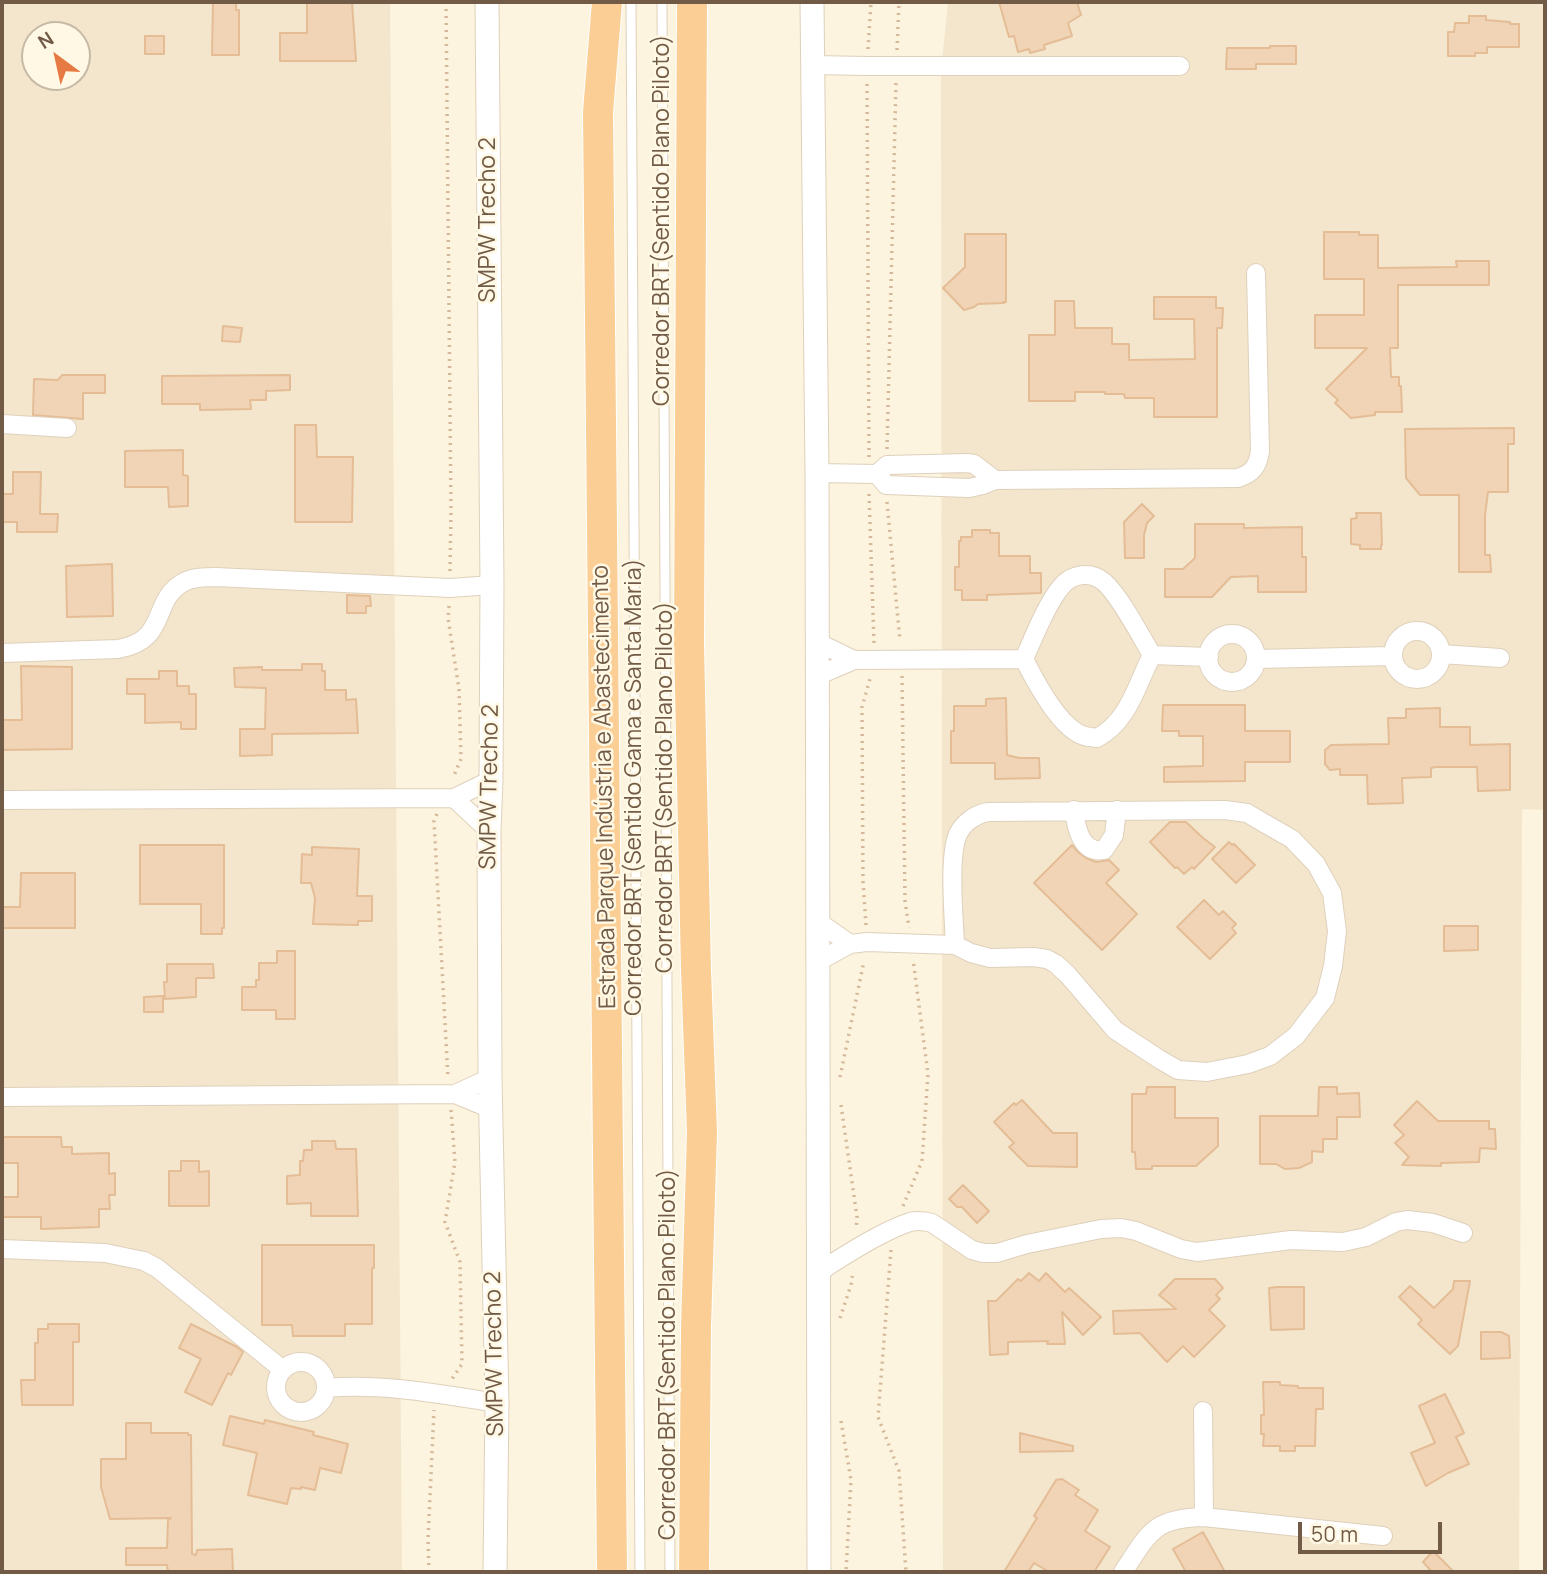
<!DOCTYPE html>
<html>
<head>
<meta charset="utf-8">
<style>
	body { margin:0 }
	#map { position:relative; width:1547px; height:1574px; overflow:hidden; background:#fcf4de; font-family:Manrope,sans-serif }
	canvas { display:block }
	.frame { position:absolute; inset:0; border:4px solid #715b47; pointer-events:none }
	.north { position:absolute; left:21px; top:21px; width:70px; height:70px; box-sizing:border-box; background:#fff8e4; border:2px solid #c6b9a5; border-radius:50%; rotate:327deg; font-size:19px; font-weight:700; line-height:28px; text-align:center; color:#715b47 }
	.north::after { content:''; display:block; margin:auto; width:24px; height:32px; background:#e77a42; clip-path:polygon(50% 0,100% 100%,50% 72%,0 100%) }
	.scale { position:absolute; left:1298px; top:1522px; width:144px; height:32px; box-sizing:border-box; border:4px solid #715b47; border-top:0; padding-left:9px; font-size:21px; line-height:24px; white-space:nowrap; color:#715b47; -webkit-text-stroke:5px #fff8e4; paint-order:stroke }
</style>
</head>
<body>
<div id="map">
<canvas width="1547" height="1574"></canvas>
<div class="frame"></div>
<div class="north">N</div>
<div class="scale">50 m</div>
</div>
<script>
const context = document.querySelector('canvas').getContext('2d');
context.lineJoin = 'round';
function fill(path, color) { context.fillStyle = color; context.fill(path, 'evenodd'); }
function trace(path, color, width, dash) { context.strokeStyle = color; context.lineWidth = width; context.lineCap = dash ? 'butt' : 'round'; context.setLineDash(dash || []); context.stroke(path); }
function write(font, color, halo, rows, align = 'center') {
  context.font = font + ' Manrope,sans-serif'; context.lineWidth = 5; context.setLineDash([]); context.textBaseline = 'middle'; context.strokeStyle = halo; context.fillStyle = color; for (const [text, x, y, turn = 0] of rows) {
    context.save(); context.translate(x, y); context.rotate((+turn || 0) * Math.PI / 180); context.textAlign = isNaN(turn) ? turn : align; if (halo) context.strokeText(text, 0, 0); context.fillText(text, 0, 0); context.restore();
  }
}
const residential = new Path2D(`
	M2,2h388l12,1570h-400zM35,35h42v42h-42z
	M948,2h597v808l-23,-1 -3,763h-576l-2,-1501z`);
const building = new Path2D(`
	M213,2h23v8h3v45h-27z
	M307,2h45l4,59h-76v-28h27z
	M999,2h78l4,13 -13,8 4,13 -28,9 1,4 -15,4 -1,-4 -11,3 -4,-16 -5,1z
	M1469,16h17v4l24,2v2h9v23h-32v6h-12v3h-27v-24h6l1,-9h14z
	M145,36h19v18h-19z
	M1270,46h26v18h-40v5h-30l1,-21h43z
	M1324,232h35v3h19v33l79,-1 -1,-6h33v24h-91v63h-8l1,29h8v9h2l1,26h-27v3l-24,3 -16,-15 3,-3 -12,-11 41,-41h-52v-33h49v-36h-40z
	M965,234h41v68h-3l1,1 -26,1 -4,3 -10,3 -21,-22 22,-21z
	M1154,297h62v11h7l-1,20h-5v89h-63v-19h-29l-1,-4h-19v-2h-30v9h-46v-66h26v-34h19l1,27h37v16h17v16l66,-1 -1,-40h-40z
	M223,326l19,2 -2,14 -18,-1z
	M62,375h43v18h-22v26l-50,-4 1,-36 24,1z
	M290,375v15l-24,1v9h-16l1,9 -51,1v-6h-38v-28z
	M295,425h21l1,32h36l-1,65h-57z
	M1514,428v16h-6v48h-20l-3,23v40h5l1,17h-32v-77h-39l-14,-17 -1,-49z
	M183,450v25l5,1v30l-19,1 -1,-20h-43v-36z
	M13,472h28l-1,42h18l-1,18h-40v-10h-15v-28h11z
	M1142,504l12,12 -7,7 -3,12v23h-19l-1,-36z
	M1356,513h25l1,32h-1v4h-21v-4l-9,-1v-25l6,-1z
	M1195,524h49v4l58,-1v30h4v35h-48v-16l-27,1 -19,20h-47v-28h18l12,-11z
	M972,530h18v3h9v23h31v17h11v20l-54,2v5h-25v-10h-7v-23h4v-26h2v-4h11z
	M112,564l1,52 -46,1 -1,-51z
	M347,595l23,1 1,10h-5v7h-19z
	M302,664h20v7h3v19h21v10l10,-1 2,34 -86,1v21l-32,1v-27h25l1,-41 -31,-1 -1,-19 28,-1v3h40z
	M21,666l51,1v82l-70,1v-30h20z
	M159,671h18v15h12v8h7v35h-15v-7l-36,1v-29h-18v-15h32z
	M1006,698l1,57 12,3h20l1,20 -45,1v-16h-44v-32h3v-25h32v-7z
	M1163,705h82v26h45v31h-45v19l-81,1v-15l39,-1v-30h-24v-5h-17z
	M1440,708v19h30v18l40,-1v46l-32,1 -1,-24h-41l-5,1v9l-29,1 1,25 -33,1h-2l-1,-29h-27v-6l-10,1 -5,-6v-14l6,-5 58,-1 -1,-26h18v-9z
	M1170,822h16l17,16 12,9 -21,22 -2,-2 -8,7 -7,-7 -2,1 -25,-26z
	M1229,842l3,3 2,-1 21,21 -19,18 -24,-24z
	M140,845h84v83h-2v6h-21v-30h-61z
	M1072,845l6,7 8,6 10,4 13,-2 10,10 -13,13 31,31 -35,36 -68,-67z
	M312,847l47,2 -2,47h15v25h-14v4l-45,-1 2,-26 -4,-15h-10l1,-29 10,1z
	M21,873h54v55h-73v-21h18z
	M1204,900l15,15 4,-4 13,13 -4,4 4,5 -26,26 -33,-32z
	M1444,926h34v24l-34,1z
	M277,951h18v68h-19v-9h-34v-23h14v-7h3v-17h18z
	M167,964h46l1,14h-18v19l-31,2 -1,-17h3z
	M163,996v16h-19v-15z
	M1147,1087h28v31h43v28l-22,20h-44v3h-16l-1,-17h-3v-58h14z
	M1319,1087h18v7l22,-1 1,24h-23v22h-14v13l-11,-1v11l-13,6 -14,1 -9,-5h-16v-48h58z
	M1022,1100l31,33h24v34l-49,-1 -19,-19 5,-4 -20,-21 20,-19 2,2z
	M1417,1101l21,20h51v8h6l1,20 -16,-1 -1,14 -38,1v3l-39,-1 7,-8 -14,-14 9,-8 -10,-10z
	M2,1137h59l1,10h10v7l37,-1v21l6,-1v22h-6l1,14h-11v18l-58,2v-12h-39v-20h16v-34h-16z
	M312,1141h23l1,8h20l2,67h-47v-13l-24,1v-28l13,-1v-14h3l1,-11h8z
	M181,1161h18v11l10,-1v35h-40v-35h12z
	M963,1185l26,26 -12,12 -15,-16h-5l-8,-8z
	M262,1245h112v23h-2v56h-27v12h-52l-1,-11h-30z
	M1029,1273l10,8 7,-8 19,19 4,-4 32,29 -18,18 -21,-23 3,32h-18l1,-3 -40,1v12l-18,1 -2,-54h8l22,-22 3,2z
	M1175,1279h40l8,9 -7,7 4,4 -11,11 16,16 -31,31 -11,-11 -16,16 -27,-29 -26,1 -1,-23 63,-2 -17,-14z
	M1454,1281h16l-12,65 -8,8 -32,-30 4,-4 -23,-23 11,-11 24,22 19,-19z
	M1277,1287h27v42l-33,1 -2,-42z
	M48,1324h31v18h-6v63h-51l-1,-25h14v-37h3v-14h10z
	M191,1324l46,23 6,5 -12,23 -3,-2 -16,32 -27,-13 16,-33 -22,-11z
	M1481,1332h20l8,4 1,22 -29,1z
	M1263,1382h17v3l18,1v2h25v21h-7l-1,37h-20v5h-15v-5h-17l1,-12h-3v-19h3z
	M1445,1394l19,39 -8,4 13,27 -21,9 -22,13 -15,-33 24,-10 -16,-37z
	M230,1416l34,8 1,-4 49,12 -1,3 35,9 -7,29 -21,-5 -5,22 -14,-3v2l-10,-1 -4,16 -39,-9 9,-42 -34,-8z
	M126,1423h25v10h37v2h3l1,119 4,1 1,-5 35,-1 1,23h-65l-1,-7h-41v-17h41l1,-28 3,-2 -61,1 -9,-32v-28h25z
	M1020,1433l53,13v5l-53,1z
	M1062,1479l17,11 -4,5 23,15 -13,21 25,16 -16,25h-45l-15,-9 -6,9h-24l33,-54 -3,-2 22,-36z
	M1203,1532l22,40h-39l-13,-23z
	M1433,1551l21,21h-22l-9,-10z`);
const path = new Path2D(`
	M446,2l5,509 -1,60
	M868,49l3,-47
	M897,50l2,-48
	M867,84l2,374
	M887,449l9,-367
	M869,494l5,149
	M887,502l13,139
	M449,606l-1,12 11,71 2,70 -8,19
	M902,676l3,225 4,27
	M437,814l-3,7 14,257
	M866,925l-3,-44 -1,-174 8,-28
	M840,1077l24,-116
	M841,1105l16,112 -1,12
	M451,1110l4,52 -10,60 15,40 2,102 -10,15
	M903,1206l19,-45 6,-87 -15,-115
	M891,1250l-13,167 21,54 7,101
	M840,1318l11,-33 2,-14
	M841,1421l10,59 -5,92
	M429,1572l-1,-33 6,-129`);
const service = new Path2D(`
	M631,2l9,1570
	M662,2l8,1570`);
const minor = new Path2D(`
	M813,65l54,1h313
	M2,424l65,4
	M817,473l60,1 10,-9 80,-2 7,1 21,16
	M877,474l9,11 83,3 14,-3 12,-5 243,-2c15,-5 20,-12 22,-27l-4,-178
	M1393 655a24 24 0 1 1 48 0a24 24 0 1 1-48 0Z
	M1208 658a24 24 0 1 1 48 0a24 24 0 1 1-48 0Z
	M817,642l37,18 170,-1
	M2,653l116,-4c52,-9 32,-49 66,-67 9,-5 21,-5 32,-5l234,11 42,-3
	M1441,654l59,4
	M1152,655l57,2
	M1024,659c10,-22 22,-54 37,-72 11,-14 30,-16 43,-5 16,14 36,53 48,73
	M1024,659c11,22 31,60 52,73 6,5 14,5 21,6 32,-17 40,-54 55,-83
	M1256,659l136,-3
	M817,676l37,-16
	M454,798l35,33
	M2,800l452,-2 37,-18
	M1074,810c2,17 7,44 30,40l10,-15 3,-25
	M817,921l33,23
	M817,962l33,-18 17,-2 88,3 16,8 19,5 43,-1 14,2 9,5 12,11 47,55 44,29 19,11 29,2 41,-8 22,-8 26,-20 29,-38 8,-32 4,-35 -5,-38 -16,-29 -24,-25 -28,-16 -17,-10 -22,-3 -237,2c-12,2 -24,10 -30,22 -10,23 -4,84 -3,111
	M455,1094l35,-16
	M2,1097l453,-3 36,15
	M2,1249l103,4 39,8 13,7 126,102
	M817,1273c27,-17 63,-41 93,-51 7,-2 15,-1 22,1l40,27 11,3h14l30,-9 74,-15 20,-1 15,3 45,18 16,3 94,-12 52,2 23,-5 30,-15 11,-2 26,3 30,10
	M276 1387a25 25 0 1 1 50 0a25 25 0 1 1-50 0Z
	M326,1388c57,-5 114,6 171,15
	M1203,1411l1,106
	M1123,1572c26,-39 30,-54 81,-55l179,19`);
const tertiary = new Path2D(`
	M487,2l5,583 -1,195 -2,51 1,247 7,325 -2,169
	M812,2l5,471 2,1099`);
const trunk = new Path2D(`
	M607,2l-9,110 14,1460
	M692,2l-3,641 7,327 6,162 -6,195 -2,245`);
const streetNames = [
	["SMPW Trecho 2",489,220,-90],
	["Corredor BRT(Sentido Plano Piloto)",663,220,-90],
	["SMPW Trecho 2",490,787,-89],
	["Estrada Parque Indústria e Abastecimento",605,787,-91],
	["Corredor BRT(Sentido Gama e Santa Maria)",635,787,-90],
	["Corredor BRT(Sentido Plano Piloto)",666,787,-90],
	["SMPW Trecho 2",495,1354,-91],
	["Corredor BRT(Sentido Plano Piloto)",669,1354,-90]
];
fill(residential, '#f3e6cd');
fill(building, '#f1d4b6');
trace(building, '#e4bd96', 2);
trace(service, '#dfd0bb', 11);
trace(minor, '#dfd0bb', 20);
trace(tertiary, '#dfd0bb', 25);
trace(trunk, '#fff', 32);
trace(path, '#d5b89a', 3.5, [2, 5]);
trace(service, '#fff', 9);
trace(minor, '#fff', 18);
trace(tertiary, '#fff', 23);
trace(trunk, '#face95', 30);
write('23px', '#715b47', '#fff8e4', streetNames);
</script>
</body>
</html>
